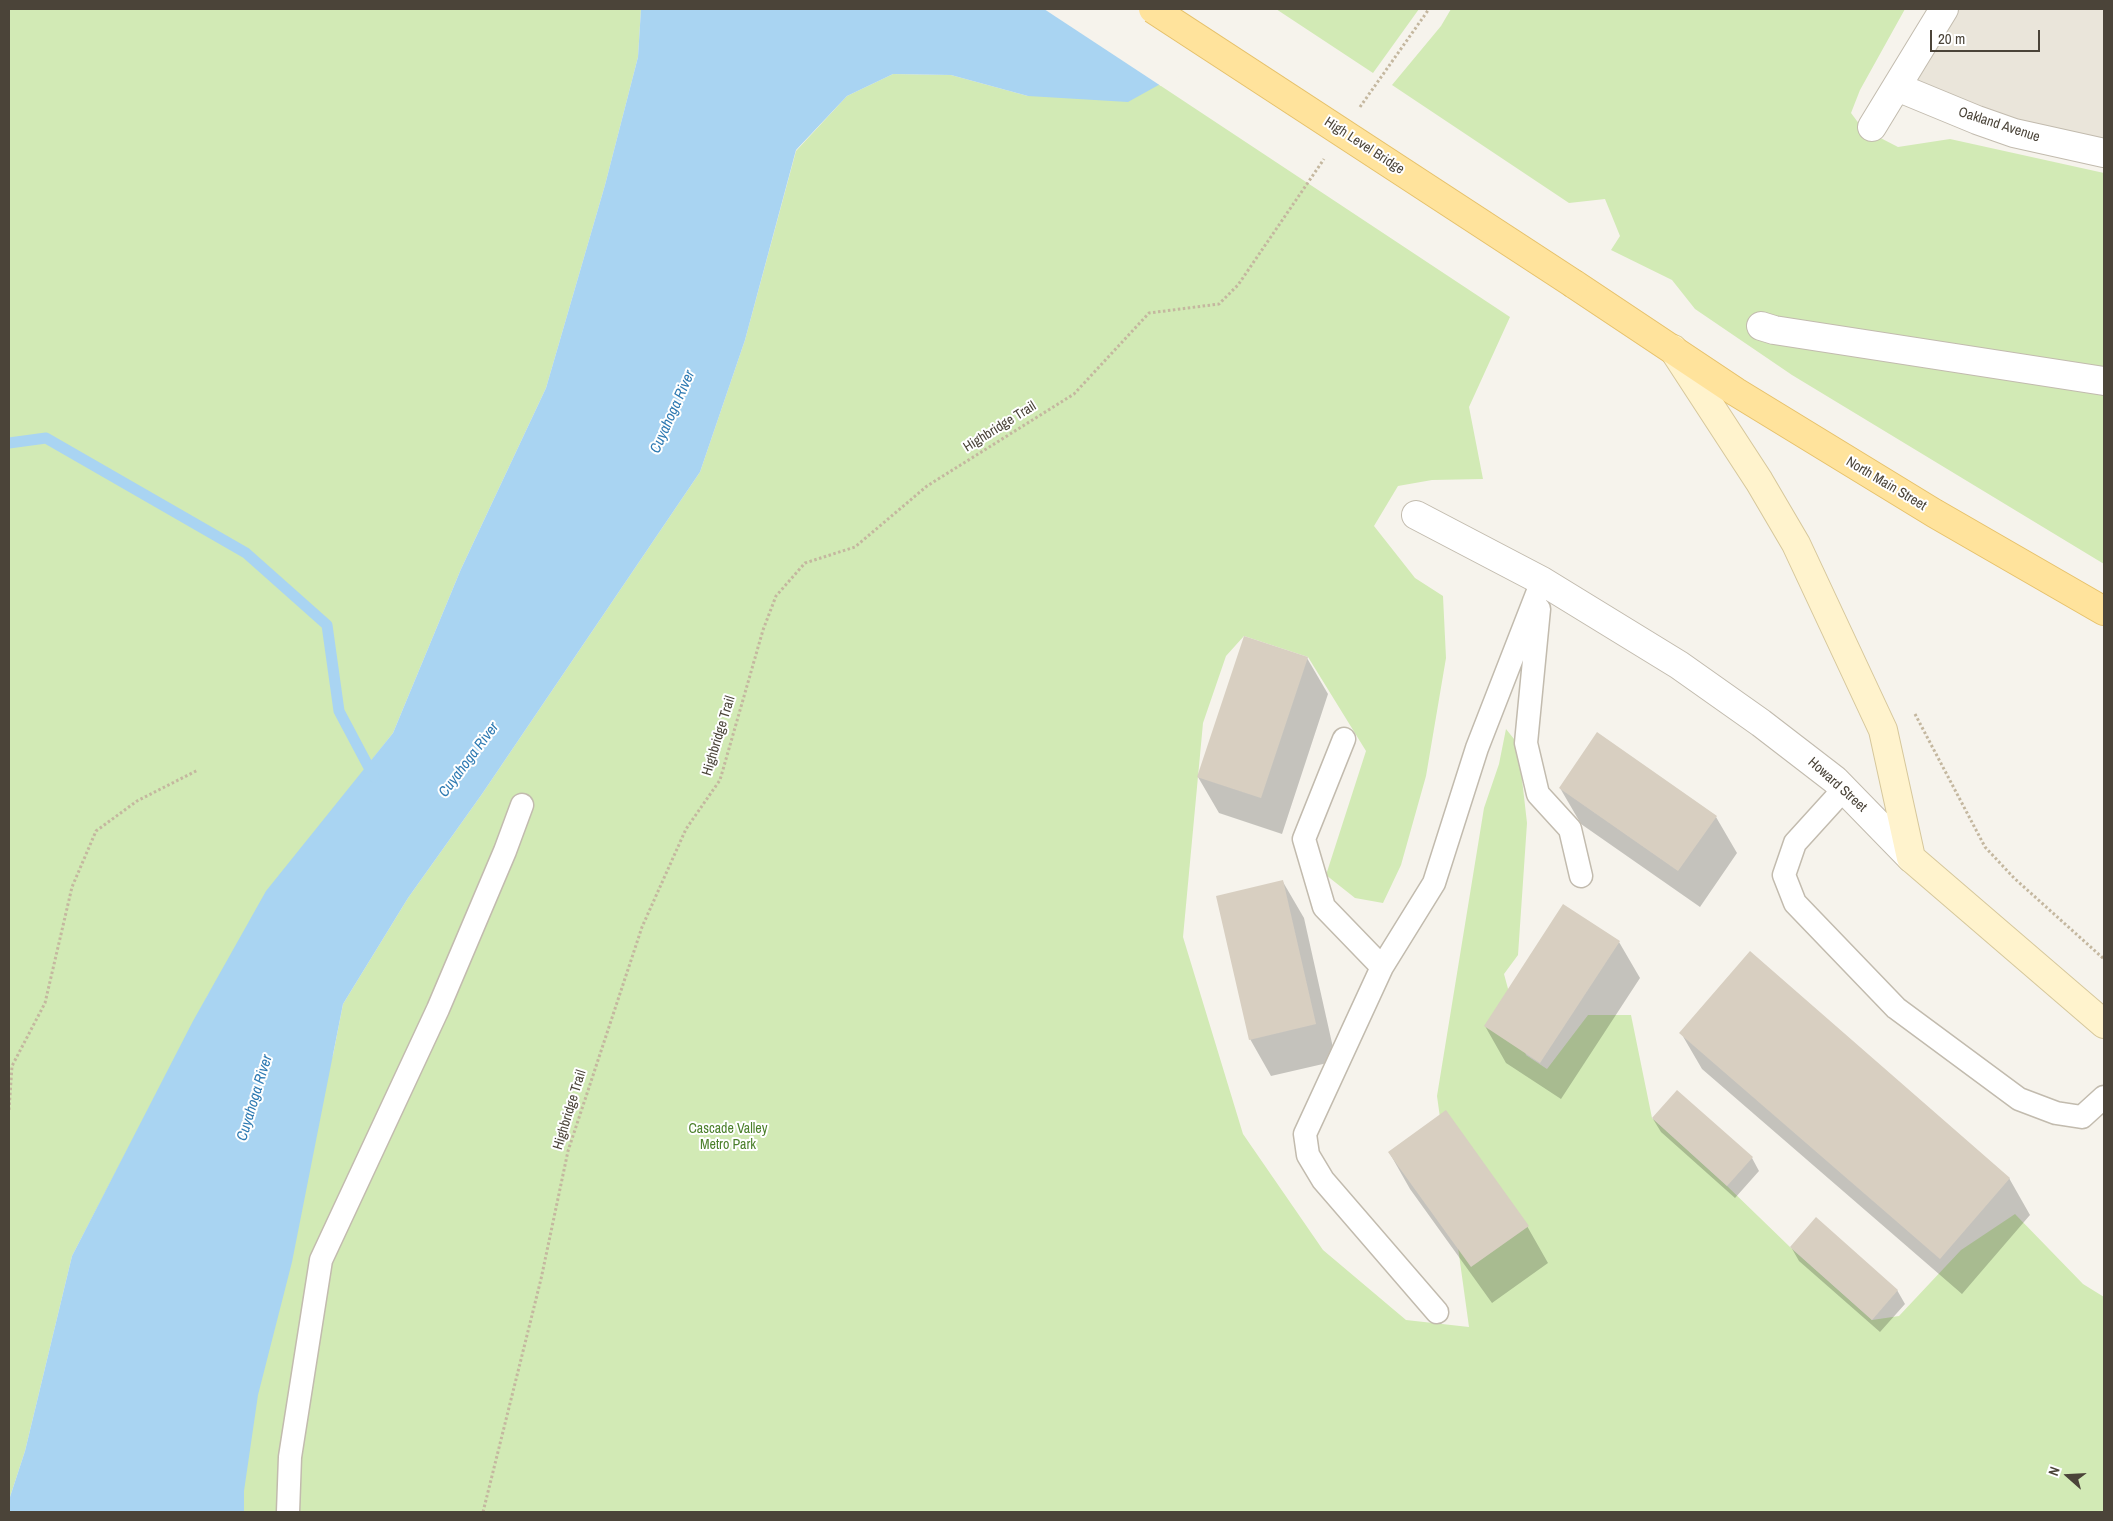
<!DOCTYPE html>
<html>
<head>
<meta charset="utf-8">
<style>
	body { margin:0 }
	#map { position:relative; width:2113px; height:1521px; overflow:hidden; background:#f6f3ec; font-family:"Archivo Narrow",sans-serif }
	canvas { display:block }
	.frame { position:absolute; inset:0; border:10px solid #4b4439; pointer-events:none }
	.north { position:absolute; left:2043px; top:1451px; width:50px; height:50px; -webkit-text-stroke:4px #fff; paint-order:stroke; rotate:289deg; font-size:14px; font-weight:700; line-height:20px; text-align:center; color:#4b4439 }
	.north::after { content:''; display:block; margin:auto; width:18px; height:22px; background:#4b4439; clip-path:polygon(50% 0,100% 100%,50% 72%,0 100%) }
	.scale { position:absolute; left:1930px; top:30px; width:110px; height:22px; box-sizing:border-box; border:2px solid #4b4439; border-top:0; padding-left:6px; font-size:15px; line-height:18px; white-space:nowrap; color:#4b4439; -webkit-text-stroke:4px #fff; paint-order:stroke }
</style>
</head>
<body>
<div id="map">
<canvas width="2113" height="1521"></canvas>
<div class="frame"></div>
<div class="north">N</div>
<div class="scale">20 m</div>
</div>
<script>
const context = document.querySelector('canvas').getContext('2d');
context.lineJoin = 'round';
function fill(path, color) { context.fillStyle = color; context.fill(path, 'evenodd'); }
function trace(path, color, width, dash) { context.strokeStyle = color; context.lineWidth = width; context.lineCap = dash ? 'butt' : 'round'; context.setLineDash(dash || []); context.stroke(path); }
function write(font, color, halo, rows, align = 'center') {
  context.font = font + ' "Archivo Narrow",sans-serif'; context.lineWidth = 4; context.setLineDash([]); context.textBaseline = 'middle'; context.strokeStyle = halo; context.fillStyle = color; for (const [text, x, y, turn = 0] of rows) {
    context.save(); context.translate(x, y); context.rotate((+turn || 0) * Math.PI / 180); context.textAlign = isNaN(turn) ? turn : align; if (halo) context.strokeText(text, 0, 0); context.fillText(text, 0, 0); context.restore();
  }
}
const residential = new Path2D(`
	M1944,9h160v144l-207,-66z`);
const green = new Path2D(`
	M9,9h632l-3,48 -33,128 -59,203 -85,181 -68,164 -29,37 -156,225 -136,261 -47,195 -16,49z
	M1276,9h143l-46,64z
	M1451,9h454l-45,81 -9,23 12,16 35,18 52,-8 154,34v391l-312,-189 -97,-66 -23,-29 -61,-30 9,-14 -15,-37 -36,4 -177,-118 49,-59z
	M893,74l58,1 77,21 130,-12 352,233 -41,90 14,72 -51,1 -34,6 -24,40 41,52 28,18 3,62 -20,118 -25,89 -18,38 -28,-5 -29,-23 40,-124 -58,-94 -64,-21 -18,20 -23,67 -20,214 60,197 80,116 83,70 63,7 -32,-231 47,-288 15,-44 7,-35 12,15 9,79 -9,132 -14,19 22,81 21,14 41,-54h43l21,103 75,68 63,61 82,73 27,-4 62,-66 54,-36 68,70 21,13v215h-2004l233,-457 10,-51 65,-106 74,-104 218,-322 45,-132 51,-189 51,-55z`);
const water = new Path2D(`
	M641,9h601l-51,58 -63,35 -100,-6 -77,-21 -58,-1 -46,22 -51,54 -51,190 -45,132 -218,322 -74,104 -65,106 -51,258 -34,133 -14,96v21h-235v-12l16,-49 47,-195 121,-235 73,-130 127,-158 68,-164 85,-181 59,-203 33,-128z`);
const pier = new Path2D(`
	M1044,9h201l-52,60 -32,17z`);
const shadow = new Path2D(`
	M1307,658l21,36 -46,140 -63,-21 -21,-36z
	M1560,788l156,29 21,36 -37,54 -119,-83z
	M1283,882l21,36 32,143 -65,15 -21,-37z
	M1619,942l21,36 -79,121 -55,-36 -21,-37z
	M1681,1033l328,145 21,37 -68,79 -260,-225z
	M1653,1119l99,39 7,13 -24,27 -74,-66z
	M1389,1152l138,74 21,37 -56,40 -82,-114z
	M1791,1247l106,43 8,14 -25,28 -81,-71z`);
const stream = new Path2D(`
	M9,443l37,-5 200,115 81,72 12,86 35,66`);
const building = new Path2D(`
	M1244,636l64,21 -47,141 -64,-21z
	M1597,732l120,84 -39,55 -119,-83z
	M1283,880l33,144 -67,16 -33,-144z
	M1563,904l57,37 -80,122 -56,-37z
	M1750,951l260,227 -70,81 -261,-226z
	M1677,1090l76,67 -26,29 -75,-68z
	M1446,1110l83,116 -58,41 -83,-115z
	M1816,1217l82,73 -26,30 -82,-73z`);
const path = new Path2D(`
	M1360,107l69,-98
	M1915,714l70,133 29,31 90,81
	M9,1110l3,-44 33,-63 27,-116 24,-56 41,-30 61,-31
	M483,1512l58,-233 27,-128 74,-224 44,-98 34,-49 43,-150 13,-34 29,-33 50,-16 72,-61 147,-92 75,-81 70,-9 19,-19 86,-126`);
const lane = new Path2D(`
	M1539,609l-13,134 12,51 32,35 11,47
	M1344,739l-40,100 20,68 58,60
	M1844,789l-49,54 -11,32 11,28 101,105 123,91 37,14 26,4 22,-20
	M1437,1312l-114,-132 -15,-25 -3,-21 77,-167 52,-84 43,-135 65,-167
	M288,1512l2,-55 31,-197 117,-251 67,-158 17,-46`);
const street = new Path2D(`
	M1897,87l80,33 37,13 90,20
	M1872,127l72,-118
	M1761,326l13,4 330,51
	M1416,515l126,66 137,84 82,58 74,57 76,78`);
const secondary = new Path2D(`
	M1673,349l86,132 37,63 87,186 28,128 193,166`);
const primary = new Path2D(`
	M1574,284l162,108 198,121 170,98`);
const primaryBridge = new Path2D(`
	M1153,9l421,275`);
const streetNames = [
	["Oakland Avenue",1999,125,18],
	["High Level Bridge",1364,146,33],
	["Highbridge Trail",1000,427,-32],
	["North Main Street",1886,484,31],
	["Highbridge Trail",719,736,-73],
	["Howard Street",1837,785,42],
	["Highbridge Trail",570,1110,-73]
];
const parkNames = [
	["Cascade Valley",728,1129],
	["Metro Park",728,1145]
];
const waterNames = [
	["Cuyahoga River",673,412,-66],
	["Cuyahoga River",469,760,-53],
	["Cuyahoga River",255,1098,-73]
];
fill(residential, '#eae5da');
fill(green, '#d2eab5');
fill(water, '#a9d4f2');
fill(pier, '#f6f3ec');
fill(shadow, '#0003');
trace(stream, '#a9d4f2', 11);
fill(building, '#d8cfc1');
trace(lane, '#c2bbae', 25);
trace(street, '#c2bbae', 30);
trace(secondary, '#d6c79b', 30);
trace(primary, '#e6c16a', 30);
trace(path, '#c4b79f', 3, [2.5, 2.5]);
trace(lane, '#fff', 22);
trace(street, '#fff', 28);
trace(secondary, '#fff3cd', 28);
trace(primary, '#ffe39c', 28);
trace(primaryBridge, '#e6c16a', 30, []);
trace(primaryBridge, '#ffe39c', 28);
write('14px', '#4b4439', '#fff', streetNames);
write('14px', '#4a7f2a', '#fff', parkNames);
write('italic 15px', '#2e7ab2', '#fff', waterNames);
</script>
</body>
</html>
